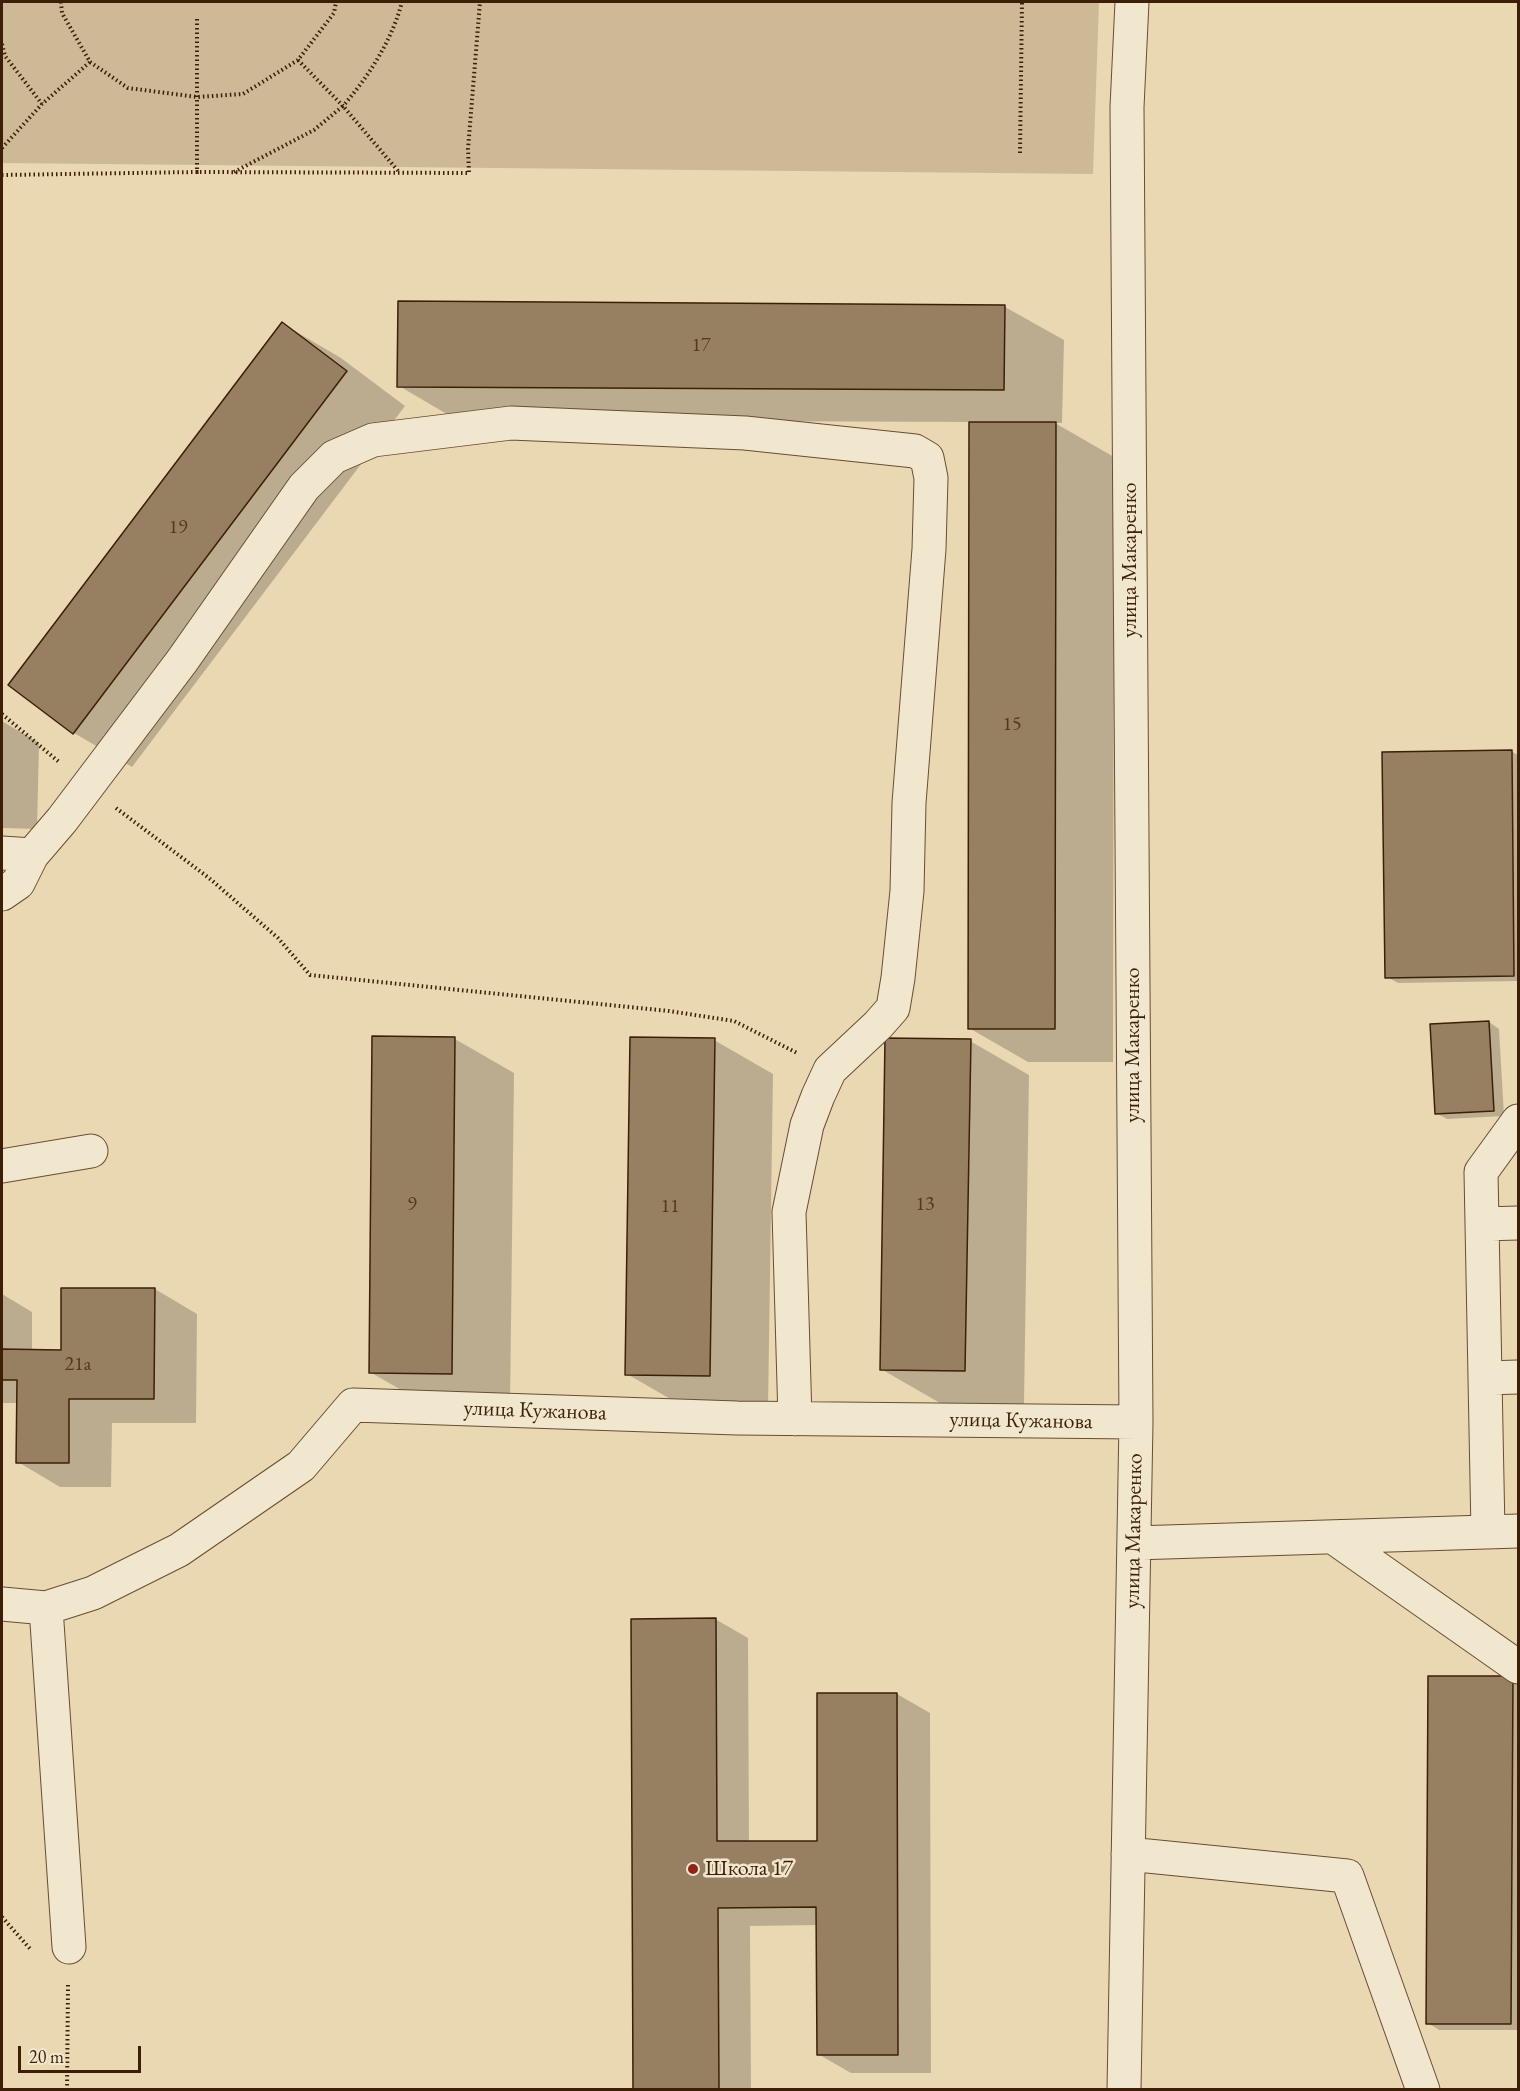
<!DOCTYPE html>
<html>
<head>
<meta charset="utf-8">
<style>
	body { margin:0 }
	#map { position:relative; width:1520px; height:2091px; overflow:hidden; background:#ead8b3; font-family:"EB Garamond",serif }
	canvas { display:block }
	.frame { position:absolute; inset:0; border:3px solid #3d1f08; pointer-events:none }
	.scale { position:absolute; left:18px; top:2046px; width:123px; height:27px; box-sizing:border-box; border:3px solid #3d1f08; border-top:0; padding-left:8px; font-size:18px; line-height:21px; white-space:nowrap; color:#3d1f08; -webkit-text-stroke:4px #f1e6ce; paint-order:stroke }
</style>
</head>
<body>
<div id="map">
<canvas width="1520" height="2091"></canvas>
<div class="frame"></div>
<div class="scale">20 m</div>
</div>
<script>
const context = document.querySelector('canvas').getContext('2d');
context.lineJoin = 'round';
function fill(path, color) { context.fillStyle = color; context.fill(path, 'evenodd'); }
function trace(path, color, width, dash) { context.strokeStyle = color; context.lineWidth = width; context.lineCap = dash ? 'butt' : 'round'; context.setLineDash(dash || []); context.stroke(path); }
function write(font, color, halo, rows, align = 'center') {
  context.font = font + ' "EB Garamond",serif'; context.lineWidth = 5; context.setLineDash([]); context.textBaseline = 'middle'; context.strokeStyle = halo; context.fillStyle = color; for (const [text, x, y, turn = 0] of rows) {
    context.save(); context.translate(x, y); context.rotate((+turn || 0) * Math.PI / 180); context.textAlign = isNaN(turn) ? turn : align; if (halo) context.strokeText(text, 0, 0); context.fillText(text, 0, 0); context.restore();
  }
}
const green = new Path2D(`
	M2,2h1097l-6,172 -1091,-11z`);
const shadow = new Path2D(`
	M1005,307l59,33 -2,83h-7l59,34 -1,605h-85l-59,-34 1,-606 -513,-2 -58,-34z
	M283,324l58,34 64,48 -273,361 -58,-34z
	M2,721l37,22 -2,86 -35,-1z
	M1511,751l7,4v226l-120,2 -11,-6z
	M1489,1022l10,7 5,87 -57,3 -11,-6z
	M455,1039l59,34 -4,334 -81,-1 -59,-34z
	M714,1040l59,34 -5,335 -82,-1 -59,-34z
	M970,1041l59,34 -5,329 -84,-1 -59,-34z
	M155,1289l42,25 -1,109h-84l-1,64h-51l-42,-25v-59h-16v-109l30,18v39h30z
	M715,1619l33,19 1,205 70,-1 78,-148 33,19 1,360h-80l-33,-19v-129l-68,1 1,164h-117z
	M1429,1678l89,3v349h-79l-11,-7z`);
const building = new Path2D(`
	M398,301l607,4 -1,85 -607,-3z
	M282,322l65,49 -274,363 -65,-49z
	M969,422h87l-1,607h-87z
	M1512,750l2,226 -129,2 -3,-226z
	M1489,1021l5,90 -59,3 -5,-90z
	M372,1036l83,1 -3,337 -83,-1z
	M630,1037l85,1 -5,338 -85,-1z
	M885,1038l86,1 -6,332 -85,-1z
	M61,1288h94l-1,111h-85v64h-53l1,-83h-15v-31l59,1z
	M716,1618l1,223h100v-148h80l1,362h-81l-1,-148 -98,1 1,182h-86l-2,-471z
	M1428,1676h85l-2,348h-85z`);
const path = new Path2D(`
	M61,2l1,11 28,49 38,26 69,9 46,-3 55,-34 36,-47 2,-11
	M197,19v153h2
	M2,44l3,12 37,48
	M298,60l45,46c26,-30 49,-66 59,-104
	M2,148l40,-44 48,-42
	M1020,153l2,-151
	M234,172l80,-42 29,-24 56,66
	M2,175l195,-3 272,1 -1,-24 12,-147
	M2,714l57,48
	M116,808l93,70 69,60 32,37 359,36 65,10 63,32
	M2,1917l29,33
	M67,2090l1,-106`);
const minor = new Path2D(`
	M2,853l30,2
	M2,894l16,-11 14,-28 30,-35 120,-159 122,-174 30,-30 39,-17 138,-17 234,10 170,18 12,7 4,20 -2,71 -20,254 -2,88 -9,87 -5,30 -15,17 -48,45 -12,26 -11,29 -18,87 6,207
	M2,1166l89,-15
	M1482,1224l36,-1
	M1485,1378l33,-1
	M1488,1532l-7,-360 37,-51
	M1333,1537l185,130
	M1134,1543l384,-12
	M2,1604l44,4 47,-15 86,-43 122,-84 52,-61 384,13 399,4
	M46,1608l23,339
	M1128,1854l219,22 76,214
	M1124,2090l12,-668 -9,-1315 5,-105`);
const markers = [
	[693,1869,6,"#8f2418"]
];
const numberNames = [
	["17",701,346],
	["19",178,528],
	["15",1012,725],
	["9",412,1205],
	["13",925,1205],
	["11",670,1207],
	["21а",78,1365]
];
const streetNames = [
	["улица Макаренко",1130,560,-90],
	["улица Макаренко",1133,1045,-90],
	["улица Кужанова",535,1411,2],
	["улица Кужанова",1021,1421,1],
	["улица Макаренко",1134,1531,-89]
];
const poiNames = [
	["Школа 17",705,1869]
];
fill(green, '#cdb996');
fill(shadow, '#0003');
fill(building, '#977f61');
trace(building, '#3d1f08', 1.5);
trace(minor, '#684d33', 35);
trace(path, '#3d1f08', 4, [1.5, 3]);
trace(minor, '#f1e6ce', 33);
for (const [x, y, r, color] of markers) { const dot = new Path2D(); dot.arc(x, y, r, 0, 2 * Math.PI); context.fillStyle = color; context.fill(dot); trace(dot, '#f1e6ce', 2); }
write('20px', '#54371e', null, numberNames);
write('22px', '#3d1f08', '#f1e6ce', streetNames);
write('22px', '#3d1f08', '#f1e6ce', poiNames, 'left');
</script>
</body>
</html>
